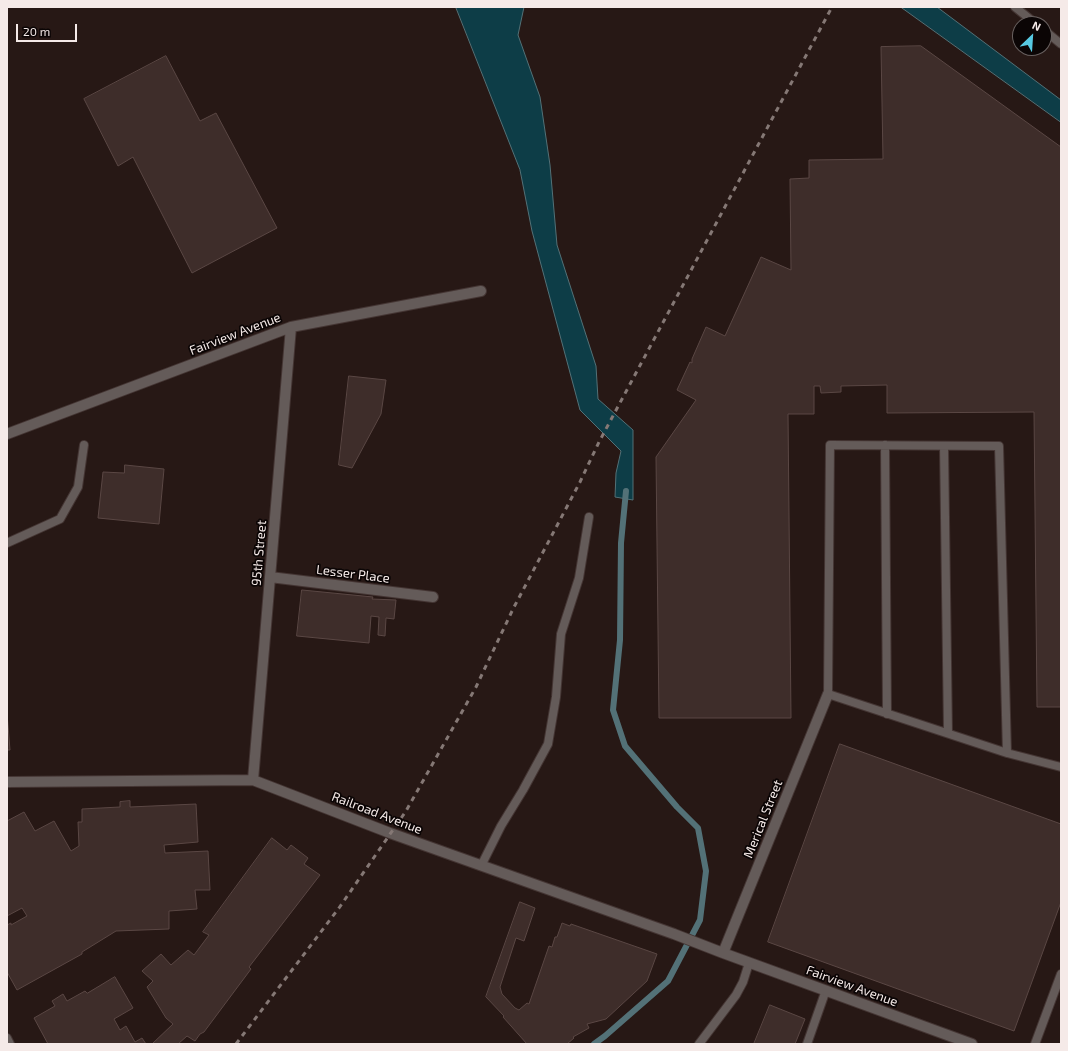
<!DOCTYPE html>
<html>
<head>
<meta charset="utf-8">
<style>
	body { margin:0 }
	#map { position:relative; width:1068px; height:1051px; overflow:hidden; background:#271815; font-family:"Exo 2",sans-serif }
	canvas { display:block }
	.frame { position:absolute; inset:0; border:8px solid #f5eae8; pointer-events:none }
	.north { position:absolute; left:1012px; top:16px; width:40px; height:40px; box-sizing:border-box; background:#0b0505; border:1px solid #696160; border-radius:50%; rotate:25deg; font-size:11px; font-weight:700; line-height:16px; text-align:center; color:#f5eae8 }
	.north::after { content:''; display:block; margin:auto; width:14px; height:18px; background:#57c9e2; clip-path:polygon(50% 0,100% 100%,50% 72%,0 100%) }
	.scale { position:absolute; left:16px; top:24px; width:61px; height:18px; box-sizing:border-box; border:2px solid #f5eae8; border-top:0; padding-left:5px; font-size:12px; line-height:14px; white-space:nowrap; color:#f5eae8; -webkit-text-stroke:3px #0b0505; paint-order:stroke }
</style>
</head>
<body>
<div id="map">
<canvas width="1068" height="1051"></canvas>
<div class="frame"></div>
<div class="north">N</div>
<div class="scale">20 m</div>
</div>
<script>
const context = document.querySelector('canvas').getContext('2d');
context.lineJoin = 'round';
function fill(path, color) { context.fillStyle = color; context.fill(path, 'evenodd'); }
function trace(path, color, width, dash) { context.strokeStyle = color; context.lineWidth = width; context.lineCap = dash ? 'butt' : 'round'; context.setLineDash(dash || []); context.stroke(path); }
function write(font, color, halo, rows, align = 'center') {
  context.font = font + ' "Exo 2",sans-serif'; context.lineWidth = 3.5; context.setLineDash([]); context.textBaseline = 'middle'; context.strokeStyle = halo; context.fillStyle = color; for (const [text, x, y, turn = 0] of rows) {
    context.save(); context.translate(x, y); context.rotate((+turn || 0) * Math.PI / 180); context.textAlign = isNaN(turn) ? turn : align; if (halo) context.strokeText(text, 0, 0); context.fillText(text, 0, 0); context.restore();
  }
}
const water = new Path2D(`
	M456,7h68l-6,28 22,62 10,68 7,80 39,121 2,33 35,31v70l-18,-3 1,-24 5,-22 -41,-41 -48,-179 -12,-61z
	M901,7h36l124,93v22z`);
const stream = new Path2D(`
	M594,1044l11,-8 63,-55 32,-61 6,-49 -8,-43 -21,-21 -52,-61 -12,-36 7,-70 1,-97 5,-52`);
const building = new Path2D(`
	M921,46l140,101v560h-24l-3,-295 -147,1v-28l-46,1v6l-20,1 -1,-7h-6v28h-26l3,304h-132l-3,-261 40,-57 -19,-10 13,-28 2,1v-4l14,-32 19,9 36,-79 30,13 -1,-91 19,-1v-18l74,-1 -2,-112z
	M166,56l34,65 16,-8 61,115 -85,45 -59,-116 -15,9 -34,-67z
	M349,376l37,4 -5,34 -29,54 -13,-3z
	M125,465l39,4 -5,55 -61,-6 5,-46 21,1z
	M302,590l71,7 -1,2 24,1 -2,19 -8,-1 -1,18 -7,-1 1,-18 -8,-1 -2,27 -72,-7z
	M7,713l3,37h-3z
	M840,744l221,80v78l-47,129 -246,-89z
	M130,801v6l66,-3 2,38 -34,3 1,8 43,-2 2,39h-15l2,19 -28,2v18l-53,2 -34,21v2l-65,36 -10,-18v-47l4,-2v2l16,-9 -5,-8 -15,8v-95l17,-9 11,19 19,-10 17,30 8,-5 -1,-24h4v-13l38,-2v-5z
	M272,838l15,12 4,-5 17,13 -4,6 16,11 -71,92 2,2 -47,63 -4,2 -5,7 -8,-5 -9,8h-26l21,-20 -7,-6 -19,-31 6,-6 -11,-10 19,-17 10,11 17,-15 6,5 15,-20 -6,-3z
	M520,902l15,6 -11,33 -8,-3 -16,49 2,7 13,14 4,2 8,-7 2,1 20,-58 3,1 3,-10h2l5,-14 8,3 1,-2 86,30 -10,27 -41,38 -19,5 2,4 -16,9 1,1 -7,6h-40l-24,-27 1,-1 -18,-19z
	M115,977l18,31 -19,11 6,11 6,-4 9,16 7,-4 4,6h-98l-14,-26 21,-12 -3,-5 11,-7 4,7 18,-10 2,2z
	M770,1005l35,14 -10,25h-41z`);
const lane = new Path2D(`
	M1015,7l21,17
	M1044,30l17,14
	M885,445l2,269
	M944,446l4,287
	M7,543l53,-24 18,-32 6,-42
	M1007,753l-179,-59 2,-249 169,1 8,307 54,14
	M481,866l20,-40 22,-36 25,-46 8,-47 5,-63 18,-56 10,-61
	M7,1038l3,6
	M699,1044l37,-49 7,-13 6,-19
	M807,1044l19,-54
	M1035,1044l26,-70`);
const street = new Path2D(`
	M7,434l284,-107 190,-36
	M270,577l163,20
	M253,780l38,-453
	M7,782l246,-2 137,53 284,101 49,19 249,91
	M723,953l105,-259`);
const rail = new Path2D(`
	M236,1044l103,-136 67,-97 70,-124 37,-78 67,-127 19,-40 233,-435`);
const streetNames = [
	["Fairview Avenue",235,334,-21],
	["95th Street",259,553,-85],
	["Lesser Place",353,574,7],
	["Railroad Avenue",377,813,21],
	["Merical Street",763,819,-68],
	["Fairview Avenue",852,986,20]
];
fill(water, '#0d3d47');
trace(water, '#537177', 1);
trace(stream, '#537177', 6);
fill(building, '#3e2d2a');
trace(building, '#5a4744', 1);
trace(lane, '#443533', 10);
trace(street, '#443533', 12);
trace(lane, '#645b59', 8);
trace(street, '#645b59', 10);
trace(rail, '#857875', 3, [5, 5]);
write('13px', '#f5eae8', '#0b0505', streetNames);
</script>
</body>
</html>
